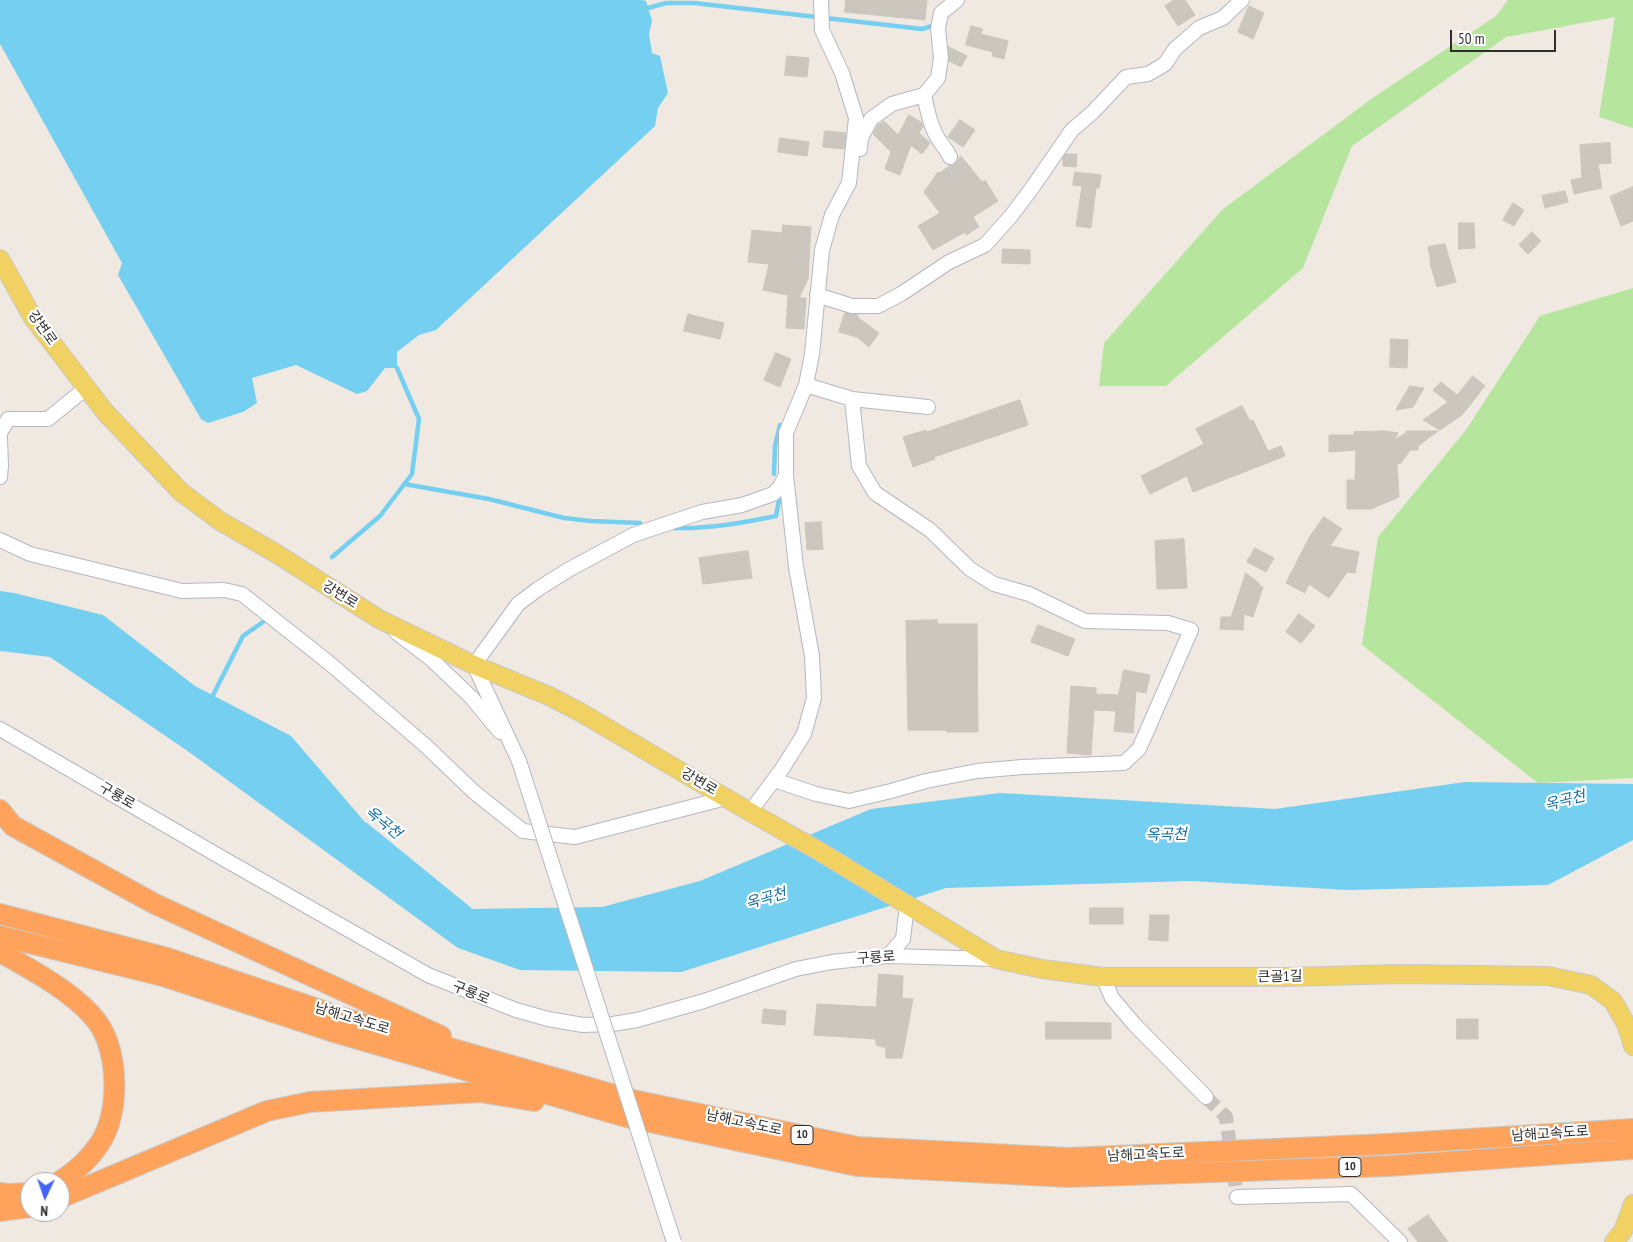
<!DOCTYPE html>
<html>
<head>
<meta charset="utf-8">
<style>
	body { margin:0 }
	#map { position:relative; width:1633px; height:1242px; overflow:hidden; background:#efe9e1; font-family:"PT Sans Narrow",sans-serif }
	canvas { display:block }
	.north { position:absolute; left:20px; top:1172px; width:50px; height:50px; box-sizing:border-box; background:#fff; border:1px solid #ababab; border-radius:50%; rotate:183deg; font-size:14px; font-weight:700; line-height:20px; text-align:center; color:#2e2e2e }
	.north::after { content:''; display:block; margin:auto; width:18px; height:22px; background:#4264fb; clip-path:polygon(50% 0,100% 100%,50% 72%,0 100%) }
	.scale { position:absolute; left:1450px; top:30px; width:106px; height:22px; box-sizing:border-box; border:2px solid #2e2e2e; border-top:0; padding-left:6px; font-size:15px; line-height:18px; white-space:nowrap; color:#2e2e2e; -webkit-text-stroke:4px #fff; paint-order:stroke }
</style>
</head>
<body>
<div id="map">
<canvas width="1633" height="1242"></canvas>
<div class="north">N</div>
<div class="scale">50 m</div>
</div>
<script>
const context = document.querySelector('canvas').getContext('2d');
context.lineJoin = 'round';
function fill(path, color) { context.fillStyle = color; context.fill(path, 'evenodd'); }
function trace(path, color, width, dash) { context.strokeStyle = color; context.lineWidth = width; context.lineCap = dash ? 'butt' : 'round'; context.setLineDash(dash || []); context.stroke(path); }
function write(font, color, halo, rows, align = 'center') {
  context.font = font + ' "PT Sans Narrow","Noto Sans KR",sans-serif'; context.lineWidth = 4.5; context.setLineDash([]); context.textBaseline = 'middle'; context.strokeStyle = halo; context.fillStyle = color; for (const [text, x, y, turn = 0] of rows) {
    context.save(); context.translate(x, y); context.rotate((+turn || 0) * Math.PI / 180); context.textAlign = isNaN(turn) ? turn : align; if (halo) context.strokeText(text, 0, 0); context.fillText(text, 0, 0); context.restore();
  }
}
const green = new Path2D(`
	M1508,0h125v128l-34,-11 16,-100 -109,20 -154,109 -49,122 -137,118h-67l5,-43 119,-134 151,-112 122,-81z
	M1633,288v490l-95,5 -176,-138 16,-108 88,-107 74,-114z`);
const water = new Path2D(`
	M0,0h642l4,1 6,20 -3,13 3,19 8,3 8,37 -10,15 -3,18 -219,204 -17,5 -22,17v16h-12l-18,23 -10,3 -61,-29 -44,13 5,25 -14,9 -35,11 -7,-4 -83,-144 4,-12 -122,-219z
	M0,591l14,2 89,22 92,71 96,50 79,92 100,81 132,-2 98,-26 171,-72 129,-16 275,16 190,-27 168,2v56l-85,45 -201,5 -156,-9 -245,7 -265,84 -161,-2 -62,-22 -269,-196 -139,-95 -50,-6z`);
const stream = new Path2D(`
	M648,8l18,-5h28l228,26 13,-4
	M774,474l1,-28 5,-21
	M404,484l85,15 75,19 27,3 49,2
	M674,528c35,1 68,-5 102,-12l3,-16
	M332,557l48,-41 32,-42 7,-55 -22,-51
	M211,699l32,-63 20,-14
	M366,825l103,84`);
const building = new Path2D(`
	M846,0h81l-2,20 -80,-8z
	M1174,0h11l10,15 -17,11 -13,-20z
	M1249,6l15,7 -11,26 -15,-7z
	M971,26l12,3 -2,5 27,7 -4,18 -12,-3 1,-4 -27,-7z
	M949,47l18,9 -6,11 -12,-6z
	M787,56l22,2 -2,19 -22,-2z
	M909,115l12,7 2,4 -4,7 11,10 -8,11 -11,-9 -11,30 -15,-6 6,-17 -18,-18 5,-9 6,-4 14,14z
	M960,120l15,10 -12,17 -15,-10z
	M825,131l21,2 -2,16 -21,-2z
	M780,138l29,4 -2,14 -29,-4z
	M1610,143l1,20 -13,1 4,24 -28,6 -3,-14 11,-2 -2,-33z
	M1066,154h11l-1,13 -13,-1v-8z
	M961,156l21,26 3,-2 13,21 -25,16 6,10 -13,8 -1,-3 -32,18 -15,-24 22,-13 -16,-21 14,-20 2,1 9,-7 5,-1z
	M1075,172l26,3 -2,13h-3l-5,40 -15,-2 6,-40 -9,-1z
	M1633,187v34l-12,5 -11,-29z
	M1565,191l3,11 -23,6 -3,-12z
	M1513,203l11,7 -10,16 -11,-6z
	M1459,223h15l1,25 -16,1z
	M783,225l28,2 -3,52 -9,19h7l-2,31 -18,-1 2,-33 -25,-5 6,-26 -21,-2 4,-32 30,3z
	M1532,232l9,9 -13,13 -9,-9z
	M1445,244l11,38 -19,5 -7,-24h1l-3,-16z
	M1003,249l27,1v14l-28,-1z
	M845,313l13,2 -1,2 22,16 -10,14 -12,-10 -18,-5z
	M688,314l36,9 -4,16 -36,-8z
	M1391,339l17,1 -1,28 -17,-1z
	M776,353l15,6 -11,28 -16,-7z
	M1473,376l12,10 -23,29 -22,15 -17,-10 25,-18 -15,-12 8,-8 16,13z
	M1410,386l14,2 -11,19 -17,3z
	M1020,400l8,25 -94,32 1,2 -22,8 -10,-30 23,-7v2z
	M1242,406l8,15 3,-1 15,31 13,-5 4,10 -92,36 -6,-16 -37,18 -9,-18 63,-32 -8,-15z
	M1385,431l13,2 -4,7 12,-7v-2h32l-20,15v4h-8l-9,13 -4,1 2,33 -28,12h-24v-29h8l1,-30 -27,2v-17h25v-3z
	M1324,517l18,12 -12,17 29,6 -4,21 -8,-1 -18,26 -20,-14 -4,9 -19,-10 23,-45z
	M821,522l2,27 -16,1 -2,-27z
	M1184,539l3,49 -30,1 -2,-48z
	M1255,548l19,10 -8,14 -19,-10z
	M748,551l4,27 -49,6 -4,-26z
	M1246,573l14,11 -1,2 4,1 -10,30 -9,-3 -1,16 -23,-1 1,-12h10z
	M1299,614l16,12 -14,17 -15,-11z
	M937,620v4h40l1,108h-32v-2h-38l-2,-109z
	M1038,625l37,14 -7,17 -37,-14z
	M1124,670l26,5 -4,18 -10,-2 -3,42 -19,-2 2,-20 -22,-1 -3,45 -24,-2 4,-67 25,2v6l22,1z
	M1090,908h33v16h-33z
	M1150,915h19l-1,26 -19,-1z
	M879,974l24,2 -1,22 11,1 -11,59h-16v-10l-10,-3v-6l-62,-4 3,-31 59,3z
	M764,1009l22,2 -1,14 -23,-2z
	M1457,1019h21v20h-21z
	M1046,1022l65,1v16h-65z
	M1428,1215l20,27h-30l-10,-13z`);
const minorTunnel = new Path2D(`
	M1206,1097l20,20 11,80`);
const minor = new Path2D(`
	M924,95c3,13 5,26 11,38 4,9 11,15 15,24
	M860,149l1,-11 10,-19 21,-15 32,-9 14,-17 3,-20 -3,-30 3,-15 16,-13
	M817,295l35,11h26l23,-12 48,-32 36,-17 26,-29 21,-28 40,-58 21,-18 33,-35 22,-3 17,-10 10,-15 24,-21 24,-10 19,-18
	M852,399l76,8
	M0,433l8,-14h40l38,-31
	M0,437l1,29 -1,11
	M0,540l30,14 152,37 42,-1 18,4 86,68 98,84 48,46 49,39 52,6 151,-39
	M397,633l34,26 40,38 29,35
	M0,729l224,130 204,116 88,35 32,9 35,6 30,-1 24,-4 67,-19 92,-32 36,-7 56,-6 108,3
	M519,761l-45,-96 44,-61 20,-15 30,-19 65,-35 69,-23 40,-7 31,-11 7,-7 6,-12
	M774,780l42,14 33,7 42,-10 35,-10 51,-10 45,-4 102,-4 15,-14 52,-119 -23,-7 -83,-2 -56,-27 -35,-10 -24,-15 -40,-39 -55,-37 -16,-27 -7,-67 -46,-14
	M750,812l32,-43 22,-35 10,-36 -2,-42 -16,-89 -10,-92v-42l20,-48 6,-31 10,-104 10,-35 17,-32 7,-65 -14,-45 -20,-43 -1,-30
	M888,956l15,-17 4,-34
	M1103,977l9,21 22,26 72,73
	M1237,1197l114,-3 49,48`);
const major = new Path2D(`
	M0,259l33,59 72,94 76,80 39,29 57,33 102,65 95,46 75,31 31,16 170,100 69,39 177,108 46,10 61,8h183l115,-3 147,2 43,9 22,16 13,23 7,22
	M1614,1242l9,-11 10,-27`);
const highway = new Path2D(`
	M0,810l13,16 142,78 286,132
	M0,914l167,44 174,59 292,83 225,47 211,11 317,-14 247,-15
	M0,936l163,40 174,57 289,84 231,49 211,11 321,-11 244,-17
	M0,952c32,18 77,42 98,71 21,29 22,91 2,120 -11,17 -25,29 -41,39
	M0,1193l7,1 23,-1
	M60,1198l207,-87 43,-9 170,-10 54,9
	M0,1211l30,-4`);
const minorBridge = new Path2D(`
	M519,761l155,481`);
const shields = [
	[802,1135,22],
	[1350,1167,22]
];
const shieldNames = [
	["10",802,1135],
	["10",1350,1167]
];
const streetNames = [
	["강변로",42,328,55],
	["강변로",340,595,32],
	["강변로",699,782,31],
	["구룡로",117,796,30],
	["구룡로",876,958,-4],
	["큰골1길",1280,977,-1],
	["구룡로",471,993,22],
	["남해고속도로",352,1019,17],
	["남해고속도로",744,1123,12],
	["남해고속도로",1550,1134,-4],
	["남해고속도로",1146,1155,-3]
];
const waterNames = [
	["옥곡천",1565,801,-14],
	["옥곡천",383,823,39],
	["옥곡천",1166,835,-1],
	["옥곡천",766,899,-16]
];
fill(green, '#b6e59e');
fill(water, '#75cff0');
trace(stream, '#75cff0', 4.5);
fill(building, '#cbc7bf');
trace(building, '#cbc5ba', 1);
trace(minorTunnel, '#c8c4bd', 14, [14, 7]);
trace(minor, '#b4b7c1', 16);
trace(major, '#c9c9c9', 20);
trace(highway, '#c9c9c9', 22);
trace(minor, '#fff', 14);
trace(major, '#f2d163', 18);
trace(highway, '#ffa35c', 20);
trace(minorBridge, '#b4b7c1', 16, []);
trace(minorBridge, '#fff', 14);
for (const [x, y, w] of shields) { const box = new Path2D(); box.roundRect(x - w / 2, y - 9.5, w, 19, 4); context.fillStyle = '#fff'; context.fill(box); trace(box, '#2e2e2e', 1); }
write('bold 12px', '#2e2e2e', null, shieldNames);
write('14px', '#2e2e2e', '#fff', streetNames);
write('italic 15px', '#0d6fa3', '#fff', waterNames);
</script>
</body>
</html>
